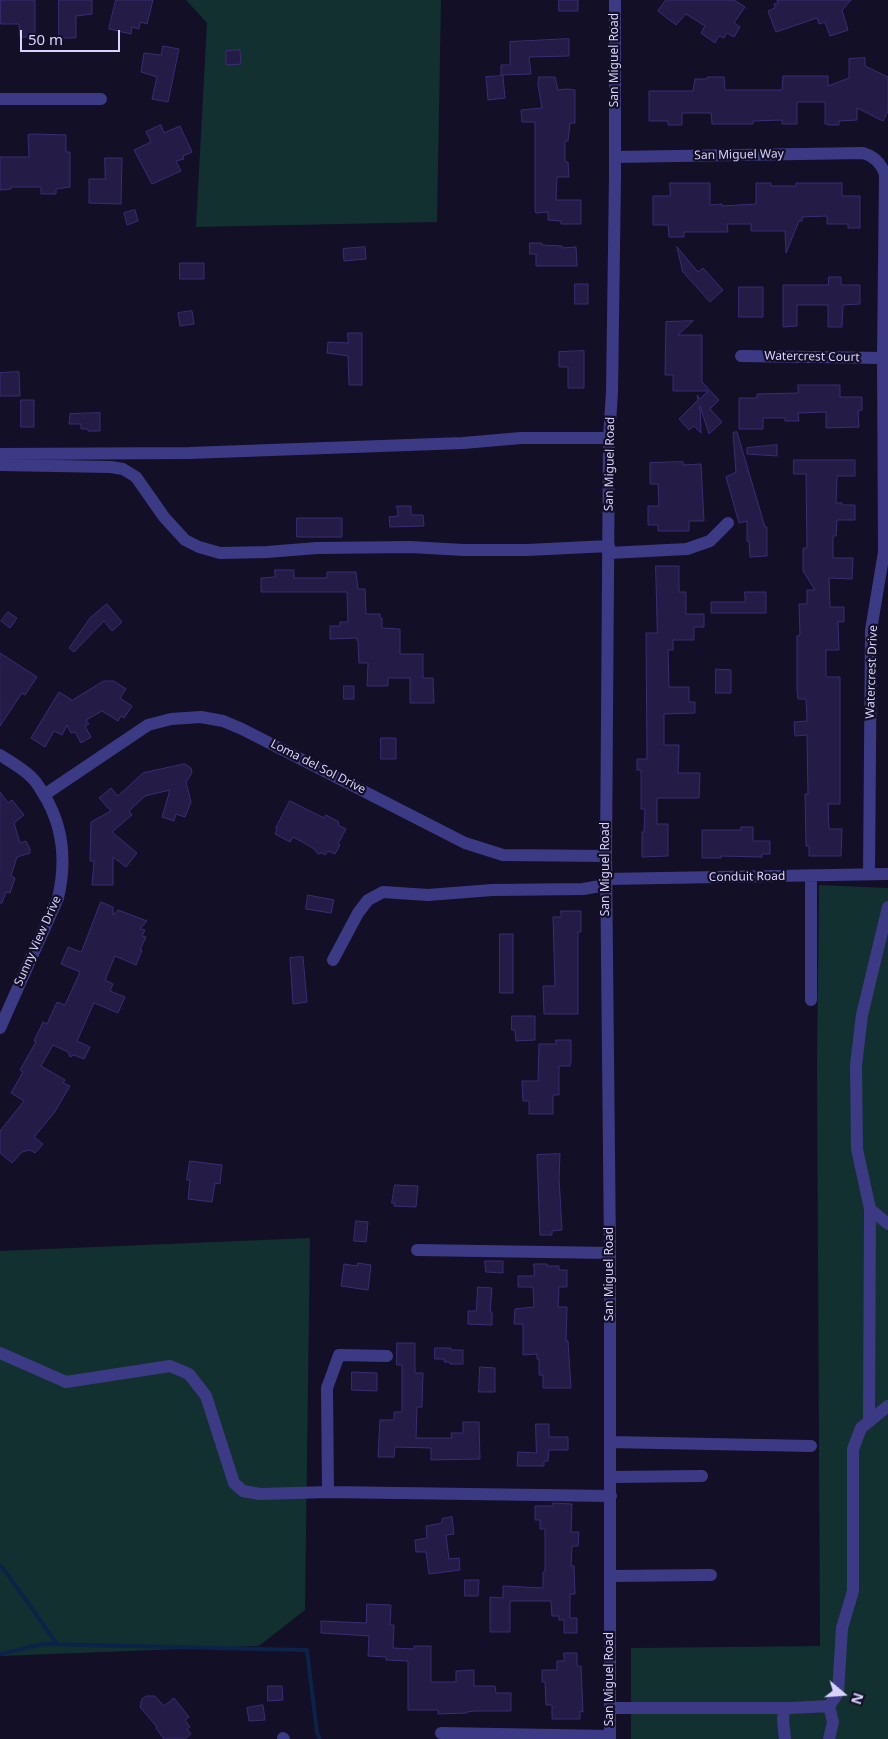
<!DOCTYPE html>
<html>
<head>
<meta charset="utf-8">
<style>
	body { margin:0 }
	#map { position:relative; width:888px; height:1739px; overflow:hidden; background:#130f26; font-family:"Noto Sans",sans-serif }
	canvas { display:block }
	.north { position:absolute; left:818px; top:1669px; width:50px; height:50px; -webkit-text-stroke:4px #130f26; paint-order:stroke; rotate:108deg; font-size:14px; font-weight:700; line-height:20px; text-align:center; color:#d9d4ff }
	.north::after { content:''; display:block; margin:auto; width:18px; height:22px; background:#d9d4ff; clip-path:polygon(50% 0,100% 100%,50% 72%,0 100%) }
	.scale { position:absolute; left:20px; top:30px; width:100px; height:22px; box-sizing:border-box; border:2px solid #d9d4ff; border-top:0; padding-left:6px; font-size:15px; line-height:18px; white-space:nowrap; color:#d9d4ff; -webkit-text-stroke:4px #130f26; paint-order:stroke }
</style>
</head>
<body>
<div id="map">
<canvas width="888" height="1739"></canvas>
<div class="north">N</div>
<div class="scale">50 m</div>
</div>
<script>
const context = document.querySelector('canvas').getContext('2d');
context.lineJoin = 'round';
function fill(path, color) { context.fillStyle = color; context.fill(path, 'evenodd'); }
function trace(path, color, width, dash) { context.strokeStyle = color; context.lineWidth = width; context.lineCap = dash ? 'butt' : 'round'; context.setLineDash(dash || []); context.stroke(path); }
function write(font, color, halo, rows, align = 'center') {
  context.font = font + ' "Noto Sans",sans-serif'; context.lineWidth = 4.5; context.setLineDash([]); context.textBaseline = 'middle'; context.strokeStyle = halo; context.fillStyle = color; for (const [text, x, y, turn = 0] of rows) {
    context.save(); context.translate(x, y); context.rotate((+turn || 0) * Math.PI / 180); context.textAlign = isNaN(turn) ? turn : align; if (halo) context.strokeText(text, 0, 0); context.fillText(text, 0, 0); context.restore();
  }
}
const green = new Path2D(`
	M186,0h255l-4,222 -241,5 11,-204z
	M819,885l69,3v851h-257v-91l189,-2 -3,-582z
	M310,1238l-5,372 -46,36 -259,10v-405z`);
const stream = new Path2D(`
	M0,1565l6,7 51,72
	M0,1654l43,-10 264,6 10,83 3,6`);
const building = new Path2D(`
	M1,0h34v37h-15l-1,-13h-18z
	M59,0h33v14l-16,2v22h-17z
	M116,0h37l-6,24 -7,-2 -1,7 -7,-2 -1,7 -22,-5z
	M559,0h19v11h-19z
	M666,0h68l11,7 -11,16 6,4 -6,10 -7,-4 -3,5 -5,-2 -4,7 -14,-10 4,-7 -19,-12 -10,11 -18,-14z
	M777,0h74l-9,10 6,20 -18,6 -5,-14 -6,2 -2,-6 -41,14 -8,-21 7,-3 -1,-4 4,-1z
	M569,39v17l-40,1 2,17 -30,1v-10h9v-23z
	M163,46l16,3 -11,53 -16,-3 5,-22 -16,-5 3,-19 17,2z
	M240,50l1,14 -15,1v-14z
	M865,58v8l23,11v34l-5,10 -26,-13v12l-18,1v4h-11v-1h-3v-22h-28v22h-15v-4l-29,1v3h-41l-1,-11h-29v12h-14v-4h-19v-30h44l2,-12h12v-2h17l1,13h57l1,-14h45v10l21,-8v-19z
	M503,76l2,22 -17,2 -2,-23z
	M539,77h16l3,13 9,-1 8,1v33h-5l-2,18h-3v21h3l1,15h-12l-1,23h25v24h-20v-3l-13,-1v-8l-12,1 -1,-3v-88h-13l-1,-12 21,-2 -4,-23z
	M161,125l3,8 16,-7 12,26 -9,4 1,3 -8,2 5,10 -29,13 -18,-34 17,-8 -5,-10z
	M32,134l34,1v17h4v35l-14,2v5h-15v-7h-30v2l-11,1v-33h29l-1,-22z
	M105,158h17l-1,46 -32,-1v-24h16z
	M670,183h40v22l12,-1v2l34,-2v-21h15v3h25v-3h46v13h18v32h-12v-4h-21v-8l-25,1v4h-3l-13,32 -1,-22h-34v-7h-24l1,8h-44v5h-15l-1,-12h-15v-29h17z
	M135,210l3,11 -11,4 -3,-12z
	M530,243h12v2l20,1v2l14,-1 1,19h-41v-12h-6z
	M365,247l1,12 -22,2 -1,-12z
	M677,247l21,25 5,-4 20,22 -13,12 -27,-30z
	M180,263h24v16h-24z
	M829,277h12v8h19v19l-17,1 -1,22h-14v-22h-31v21l-14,1v-42h45z
	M575,284h13v20h-13z
	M739,287h24v30h-24z
	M192,311l2,13 -14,2 -2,-13z
	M693,321l-15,14h24v47l17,18 -9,9 12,13 -13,12 -9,-28 1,27 -7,-7 -5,4 -10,-11 19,-19 -1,-5 3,4 8,-8h-35v-16h-8l1,-53z
	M348,333h14v52h-13l-1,-29 -21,-3 1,-11 20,1z
	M584,351v37h-16v-21h-9v-15z
	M19,372l1,24h-20v-23z
	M798,385h42v12h22v13l-4,1 1,16 -33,1v-16l-28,1 1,8h-14v-3h-22v11h-24v-31h18v-4l41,-1z
	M21,400h13v27h-13z
	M100,413v18h-12v-2h-7v-5h-12l1,-10z
	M737,432l28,95h2v29l-17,1 -1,-16h-2v-20l-8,2 -13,-46 10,-5 -3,-39z
	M777,445v11l-30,-2v-6z
	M794,460h61v16h-18l-1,27h6v2h13v15h-18l-1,16h-3v22h20l-1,21 -23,-1 1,29h14v15h-6l1,28h-13v27h14v127h-12l1,25h13l-1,27h-32v-10h-3l-1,-52h3l-1,-59 -12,1 -1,-14 13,-1 -1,-22h-8l-1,-8v-55l3,-1 -1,-31h8v-14h8l-12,-19v-23h4l-1,-74h-12z
	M683,462v3l18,-1 3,57h-15v10h-31v-6h-10v-19h11l-1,-22h-8v-21z
	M397,506h14v9h12l1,11 -34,1 -1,-10 9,-1z
	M297,518h45v19h-45z
	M656,566h23v26h7v22h18v13h-10v13h-21v10h-5l1,37h20v15h6v11l-31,1v31h15l-1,28h22l-1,25h-42v26h11v32l-26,1v-25h2l1,-23h-4v-39h-4v-11h10l-1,-126h11z
	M275,570h19v8h33v-6h29l2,17h7l1,25h14v4h2v10l18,1v25h23v24h10l1,25h-24v-25h-22v8h-21l1,-23h-9l-1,-22h-1v-3l-27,1v-13h10v-4h8l-1,-30h-86v-14l14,-1z
	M745,592h21v21h-55v-11h34z
	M107,604l15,18 -10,9 -8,-10 -30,31 -5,-4 21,-30z
	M8,612l9,6 -7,10 -9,-7z
	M0,653l37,24 -12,18 -3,-2 -22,33z
	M716,669l15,1v23h-15z
	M104,681h10l12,8 -6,9 12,8 -8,12 -3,-2 -3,5 -16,-10 -16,9 3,4 -4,2 6,11 -10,6 -6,-11 -4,1 -4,-8 -5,10 -8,-4 -9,16 -14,-9 28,-46 13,8z
	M344,686h10v13h-10z
	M381,738h15v21h-15z
	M185,764l6,4 1,5 -6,9 5,20 -6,15 -9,-3 -2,7 -12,-4 8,-27 -25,6 -16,15 3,4 -20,17 25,21 -11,14 -13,-10v28h-21l2,-24h-4l1,-39 20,-11 -12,-13 12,-10 7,8 25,-23z
	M0,792l8,11 4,-3 12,15 -10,8 6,20 6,-2 4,8v4l-13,4 -6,19 4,2 -5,15 -4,-1 -4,11h-2z
	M290,801l34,17 2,-3 13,7 -1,3 8,4 -8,15 2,1 -5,9 -7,-3 -3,4 -3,-2 -4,1 -5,-6 -20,-11 -3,5 -15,-8 2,-5 -1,-1z
	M741,827h12v14h17v13h-8v3l-41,-1v2h-19v-28h39z
	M308,895l26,5 -3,13 -25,-4z
	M101,902l12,5v8l5,-5 29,11 -7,8 5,1 -3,6 4,1 -6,13h2l-6,15 -21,-9 -10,24 8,4 -3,7 15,6 -7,16 -24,-10 -17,38 13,6 -6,12 -10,-4 -4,2 -2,-5 -15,-7 -12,21 24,14 -2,3 7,3 -16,27 -20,24 9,7 -8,9 -5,-3 -8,2 -10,11 -12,-10v-22l24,-30 -13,-8 12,-21 -3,-2 16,-28 -2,-1 9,-19 4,2 10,-22 8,3 15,-33 -19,-8 7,-17 13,5z
	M561,911h20v21h-3v82h-34l-1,-28h12l-2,-69h8z
	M500,934h13v59h-13z
	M303,957l4,45 -14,2 -3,-46z
	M512,1016h23v24l-19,1 -1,-11h-3z
	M556,1040h15v22l-1,4h-11v29h-6v19h-24v-13h-6l-1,-20h16l1,-37h17z
	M560,1154l-1,24 3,52 -10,1v4h-12l-3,-80z
	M190,1161l32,4 -2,19 -5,-1 -3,19 -24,-3 2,-19h-3z
	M395,1185l23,1 -2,21 -22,-1 1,-3h-3z
	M356,1221l12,1 -2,20 -12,-1z
	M485,1261h18v12l-17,-1z
	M358,1263l13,2 -3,25 -27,-4 3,-22 13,2z
	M534,1264h13v2h12v4h8v17h-8l-1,20h9l-1,34h2l3,47h-28v-13h-4v-16h-2v-5l-14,1v-31h-9l1,-15 19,-2 -1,-20h-15v-11h16z
	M478,1287l14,1 -2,24h2v13l-24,-1v-13h8z
	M397,1343h18v30h8l-1,34h-5l-1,31h36l-1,-5h12v-11h16l1,37 -49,1v-12l-36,-1 -1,10h-16l2,-37h14v-8h8v-47h-5z
	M435,1348h16v2h12v14h-13v-2h-6l1,-3h-10z
	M480,1367l15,1v24h-16z
	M352,1372l25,1v18l-25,-1z
	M536,1424h13v13h19v13h-19l-1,11h-4v5h-27l1,-14 18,1z
	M553,1503l19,1 -1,28h8l-1,14h-6l-1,20h3l1,28h-5v24h7v15h-13v-13h-5v-4h-7l-1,-15h-41v31h-20v-35l13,1v-12l40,2v-16h2v-43h-5v-9h-5v-14h18z
	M452,1517l2,17 -8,1 3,24 10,-1 1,12 -31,4 -3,-22h-10l-1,-12 12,-2 -1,-12 16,-3v-4z
	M465,1580h14l-1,16h-13z
	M367,1604l24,1 -1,20h4l-1,23 21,1v-3h17v36h25v-11l18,-1v16h21l1,7h15v18h-37l-7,1v1l-29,1v-4h-30v-49l-22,-1v-3l-18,-1 1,-20 -48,-3v-12l45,2z
	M564,1653h13v13h4l2,46 -3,-1v8h-28v-14h-6l-1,-23h-3v-12h15v-9h7z
	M268,1686h14l1,14 -15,1z
	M147,1696h8l9,10 10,-8 15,19 -4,3 5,7 -3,2 4,5 -6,5h-21l-8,-11 1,-1 -17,-20 2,-8z
	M263,1705l2,15 -16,1 -2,-13z`);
const minor = new Path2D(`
	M0,99h101
	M615,157l248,-4c11,3 18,10 22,21l-2,184 1,194 -13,78 -2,244
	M741,356l142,2
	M0,454l189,-1 274,-10 58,-5h88
	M0,465l111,2 12,2 13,8 28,40 21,23 14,7 21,6 47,-1 50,-4 93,-1 54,3h63l82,-4
	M609,553l78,-4 23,-8 18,-18
	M0,755c11,7 26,15 34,25 5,5 9,14 13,20 17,31 19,64 11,98l-58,130
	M44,795l104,-70 23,-6 30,-2 22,4 19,8 223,114 38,12 103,1
	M811,876v124
	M606,879l282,-5
	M888,907l-26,108 -6,50 1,84 13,60 18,15
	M333,960l25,-47 10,-13 15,-8 45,3 64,-5 91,-1 23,-4
	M417,1250l193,3
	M0,1353l66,29 104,-16 19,8 17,22 28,87 9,8 17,3 68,-2 283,4
	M869,1422l1,-213
	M610,1442l201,4
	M611,1477l91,-1
	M328,1492l-1,-104 12,-33 48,1
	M610,1576l101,-1
	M610,1708h180l39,-2 9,-13 4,-65 11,-37v-142l8,-21 27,-22
	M784,1708l-1,12 2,19
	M441,1733l169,3
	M283,1738l1,1
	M610,1739v-486l-4,-397 3,-418 3,-46 3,-216v-176
	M829,1739l4,-17 -4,-16`);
const streetNames = [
	["San Miguel Road",615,60,-90],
	["San Miguel Way",739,155,-1],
	["Watercrest Court",812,357,1],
	["San Miguel Road",610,464,-89],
	["Watercrest Drive",872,672,-88],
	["Loma del Sol Drive",318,767,27],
	["San Miguel Road",606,869,-90],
	["Conduit Road",747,877,-1],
	["Sunny View Drive",38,941,-66],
	["San Miguel Road",610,1274,-90],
	["San Miguel Road",610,1679,-90]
];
fill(green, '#12302f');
trace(stream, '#0c2248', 4);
fill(building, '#241b47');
trace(building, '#3b2d73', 1);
trace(minor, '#3d3a85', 12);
write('12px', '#d9d4ff', '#130f26', streetNames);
</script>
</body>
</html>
